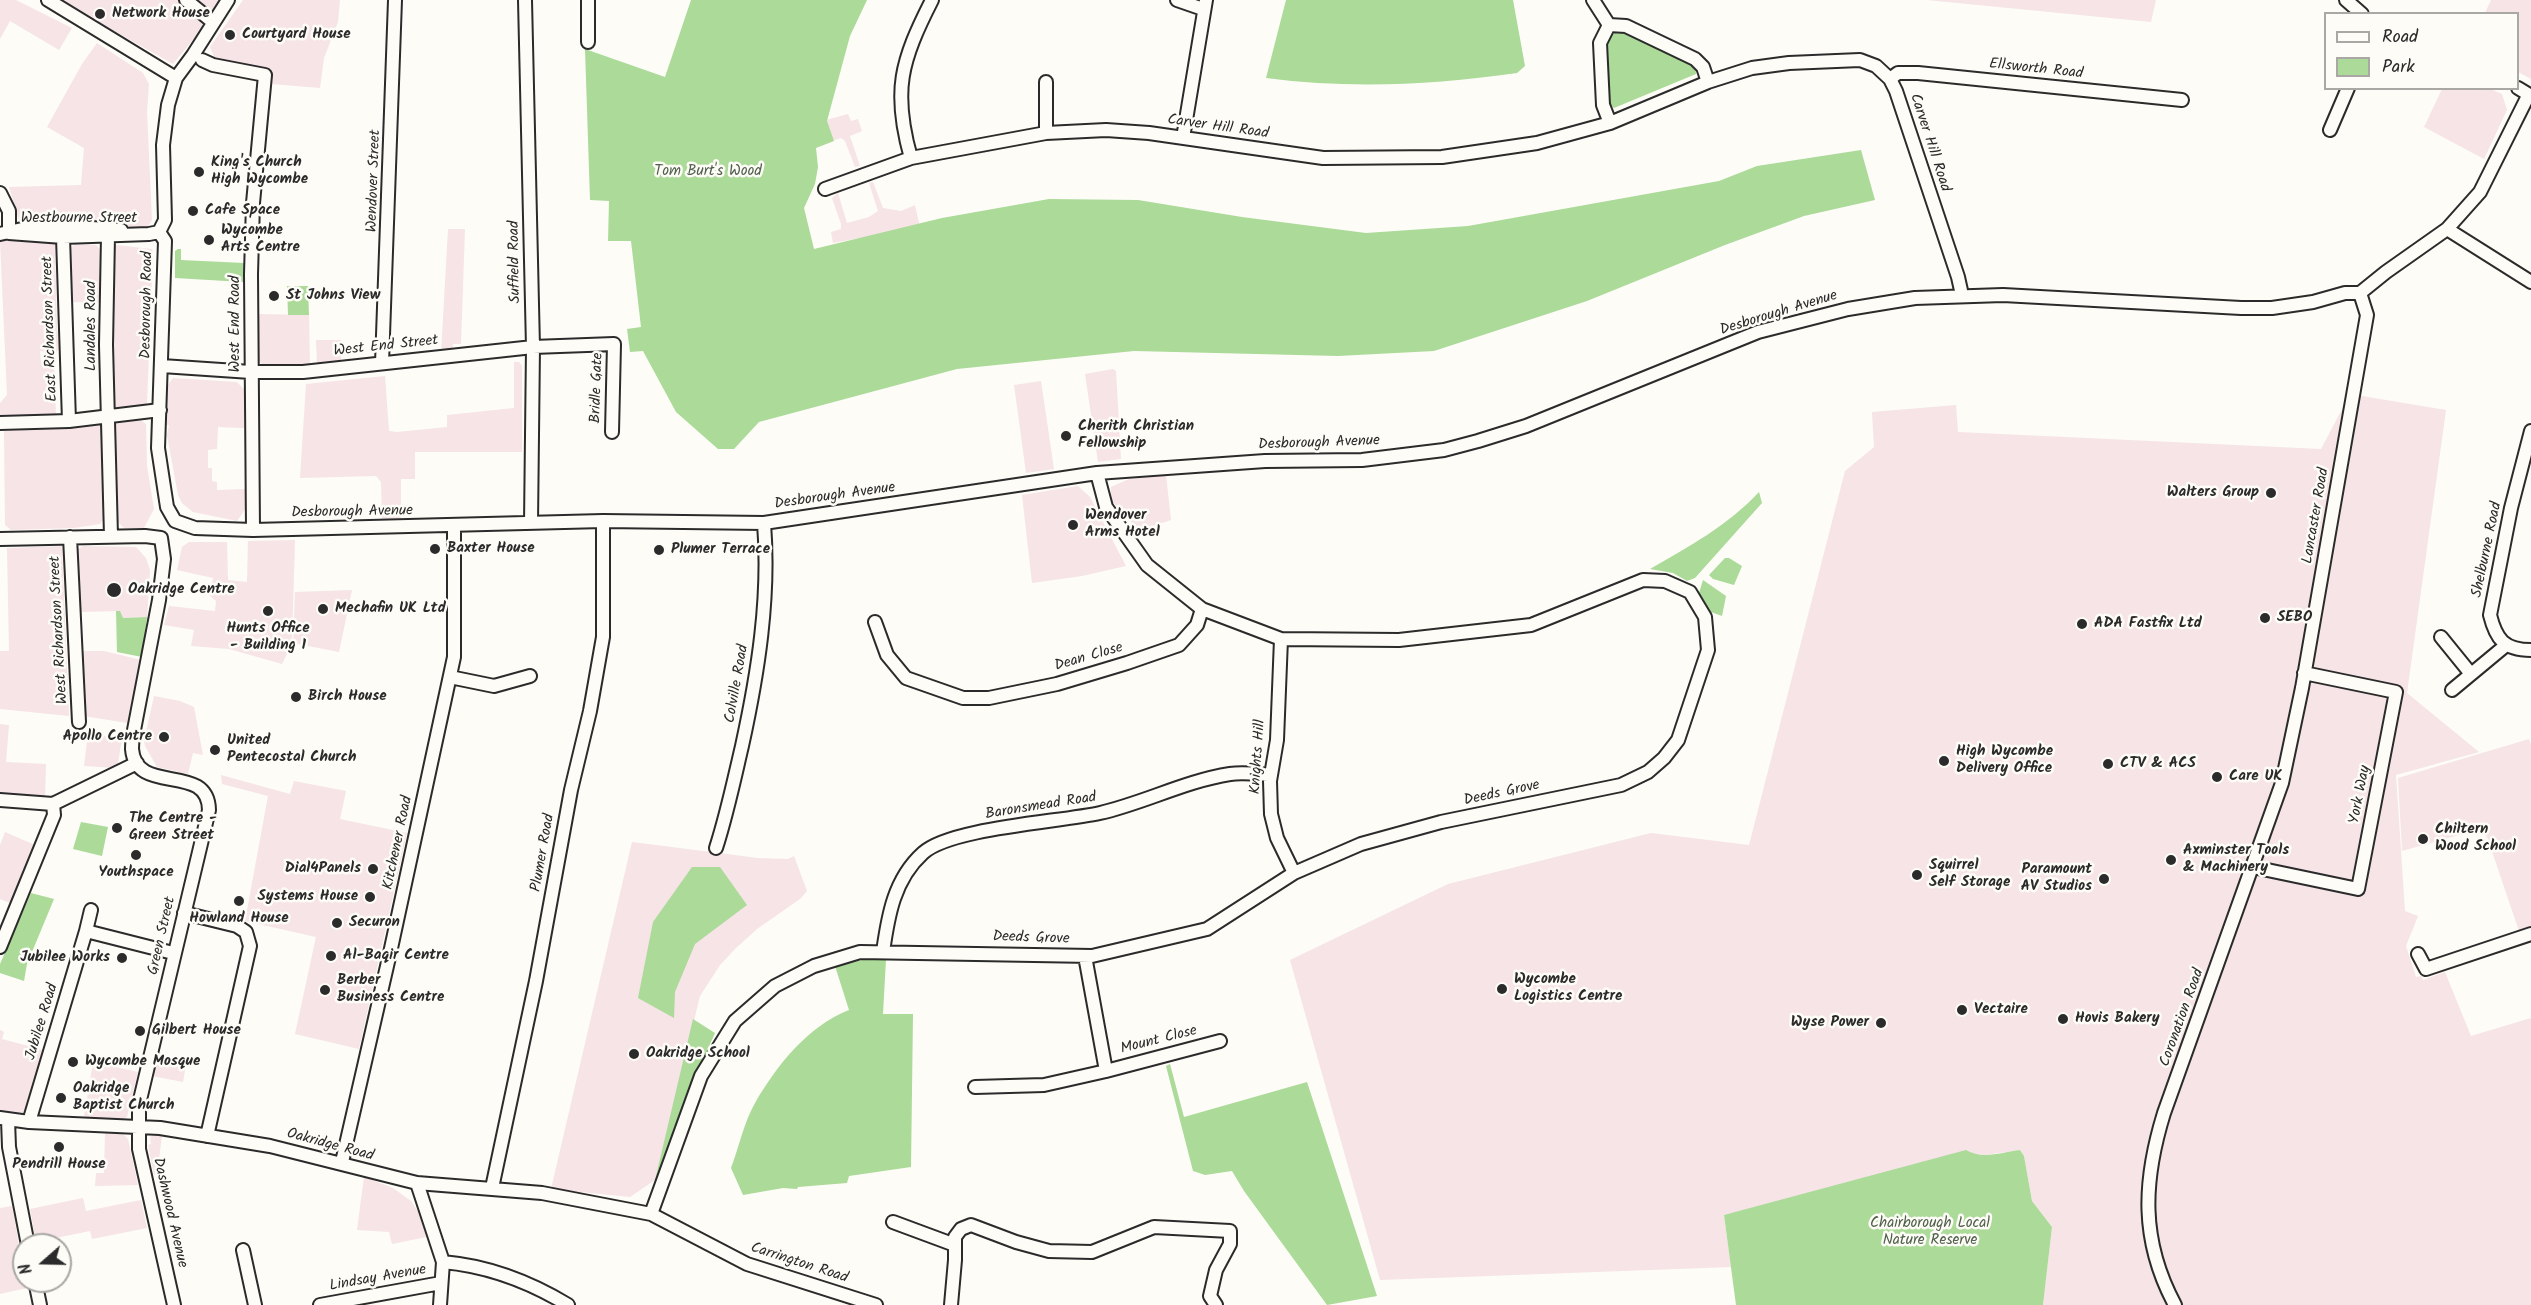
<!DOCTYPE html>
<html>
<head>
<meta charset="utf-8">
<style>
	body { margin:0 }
	#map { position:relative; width:2531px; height:1305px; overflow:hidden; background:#fdfcf7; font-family:Kalam,sans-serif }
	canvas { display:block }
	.legend { position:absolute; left:2324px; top:12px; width:195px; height:78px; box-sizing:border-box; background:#fdfcf7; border:2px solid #a9a8a5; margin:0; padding:8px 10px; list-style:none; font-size:18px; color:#2b2b2b }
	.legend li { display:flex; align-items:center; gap:12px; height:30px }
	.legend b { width:30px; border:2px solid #a9a8a5 }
	.north { position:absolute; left:12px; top:1233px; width:60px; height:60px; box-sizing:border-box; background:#fdfcf7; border:2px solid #a9a8a5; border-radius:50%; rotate:250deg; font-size:16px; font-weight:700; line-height:24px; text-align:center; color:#2b2b2b }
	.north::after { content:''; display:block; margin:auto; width:21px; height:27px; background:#2b2b2b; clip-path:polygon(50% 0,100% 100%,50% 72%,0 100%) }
</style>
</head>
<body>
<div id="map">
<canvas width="2531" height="1305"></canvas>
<ul class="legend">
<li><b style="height:8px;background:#fdfcf7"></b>Road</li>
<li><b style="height:16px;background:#abda99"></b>Park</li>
</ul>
<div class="north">N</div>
</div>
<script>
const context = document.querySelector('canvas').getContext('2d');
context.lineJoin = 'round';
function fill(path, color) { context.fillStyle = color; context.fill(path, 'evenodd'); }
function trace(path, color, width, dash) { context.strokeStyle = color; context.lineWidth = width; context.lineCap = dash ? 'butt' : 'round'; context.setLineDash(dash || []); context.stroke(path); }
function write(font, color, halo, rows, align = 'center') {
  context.font = font + ' Kalam,sans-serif'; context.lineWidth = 5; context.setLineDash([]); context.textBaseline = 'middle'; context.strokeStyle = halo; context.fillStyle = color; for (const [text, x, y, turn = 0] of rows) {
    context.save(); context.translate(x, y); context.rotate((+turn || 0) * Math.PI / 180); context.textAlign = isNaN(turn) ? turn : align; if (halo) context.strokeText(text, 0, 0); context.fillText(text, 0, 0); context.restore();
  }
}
const built = new Path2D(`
	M0,0h16l56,28 -13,22 -49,-29 -10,18z
	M59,0h167l-53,64z
	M243,0h97l-2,22 -14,36 -4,30 -49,-4v-12l-56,-13 -5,-12z
	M1927,0h229l-5,22z
	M2491,0h40v79l-13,-7v-58l-33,-1z
	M97,43l46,30 6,11 -2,28 5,108 -7,11 -30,-5 -95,-2 -11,-37 72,-2 3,-37 -37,-21 35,-63z
	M2442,89h48l12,5 5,16 -23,49 -60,-32z
	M848,114l3,7 7,-2 4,12 -12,5 10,30 -5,1 -10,-26 -4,-3 -9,3 -6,-21z
	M873,182l10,26 18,3 14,-6 5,22 -87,16 -2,-11 10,-3v-5l-9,-26 6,-5 9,30 22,-6 9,-6 -9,-28z
	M448,229h17l-4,115h-8l-1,8 -11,2z
	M55,240l2,88 3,22h-3v3l-17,-2 1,12h13l2,53 -53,1 -3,-2v-12l7,-8 -7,-154z
	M75,244l21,1 5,5 -1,53 -30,-1v-53z
	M116,245l36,4 1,3 -6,151 -2,3 -28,4 -6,-5 2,-156z
	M257,314l52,1 1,52 -43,2 -8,-8z
	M316,340h25v24l-24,2z
	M514,362h5l3,4v86h-107v27h-14v42h-19l-1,-39 -5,-6 -76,2 6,-94 79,-8 4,55 8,1 50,-5v-12l67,-7z
	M1113,369l3,2 5,88 -23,3 -13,-88z
	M173,378l64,4 7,7v39l-26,-1 -1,22 -9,1v18h4v13l5,1v8l28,-1 1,19 -9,13 -44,-9 -11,-9 -4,-8 -11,-60 2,-10h-5l4,-40z
	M1041,381l13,88 -28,4 -12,-88z
	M2350,394l96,16 -39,283 72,59 -83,23 9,136 13,5 -12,30 10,31 6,-1 1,4 22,-8 26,64 60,-18v287h-488l9,-78 -20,-26 -8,-45 -4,-6 -35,5 -12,-1 -249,61 7,52 -351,13 -90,-320 158,-76 203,-51 98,12 96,-374 29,-24 -2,-35 84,-7 2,27 363,17z
	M139,419l7,5 1,42 7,43 -10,19h-20l-9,-9 1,-95z
	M100,425l6,5v86l-6,8 -26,4 -63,2 -6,-5 -1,-94z
	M1166,475l5,45 -32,11 -28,-31v-13l18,-8z
	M1078,486l12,11 36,69 -44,10 -50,7 -10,-88z
	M295,540l-3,104 -10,20 -53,-15 -38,-3 3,-16 -30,-5 5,-19 46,5 1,-10 -6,-5 3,-18 -36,-8 5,-23 7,-5h38l1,38 19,2 1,-41z
	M62,546l7,170 -69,-7v-58h9l-2,-103z
	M83,546l53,1 10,11 4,12 -3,47 -25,1 -2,-7 -40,1 -2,-63z
	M352,590l-13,62 -46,-9 2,-51z
	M81,651h23l37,9 -14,63 -43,-7z
	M154,696l26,5 14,6 9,48 -10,-2 -5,21 -31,-7 -12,-21 -1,-5z
	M0,724l9,1 -3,37 40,2 -1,33 -45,-4z
	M88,734l34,4 -4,25 -4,5 -30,-2z
	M2529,739l2,6v182l-12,4 -35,-103 -82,23 -4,-73z
	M221,775l69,19 4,-13 52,10 -6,28 67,14 -48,216 -64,-15 21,-97 -71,-16 23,-125 -46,-12z
	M5,832l30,13 -25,58 -10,-4v-54z
	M632,842l126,16 30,1 6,-3 13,35 -7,8 -43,30 -22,20 -15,16 -20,31 -45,184 -25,17 -79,-8z
	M0,1030l4,2 -2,7 41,11 -16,60 -7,6 -20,-5z
	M157,1058l29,7 -3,17 -31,-6z
	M93,1062l45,10 -11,45 -4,2 -39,-2z
	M105,1133l18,1 5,5 10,46 -43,1 1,-13h8z
	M153,1135l9,1 -4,31 4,1 -1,6 -7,1 -6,-30 3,-1 -1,-7z
	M364,1177l29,11 18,13 10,15 5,21 -34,7 -3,-12 -32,-2z
	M83,1198l3,13 55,-11 6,28 -55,11 -2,-8 -54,11 -6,-33z
	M12,1206l15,82 -27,6v-86z`);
const green = new Path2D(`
	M691,0h176l-17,36 -23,85 7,20 -18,7 2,19 -3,17 -11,24 10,41 128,-31 107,-19 89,1 104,17 124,16 102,-7 251,-45 38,-15 104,-16 14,50 -71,16 -79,29 -138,56 -153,50 -96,5 -204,-5 -177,18 -198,53 -25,27h-16l-42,-37 -33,-61 -13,1 -3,-23 14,-2 -10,-86h-23l1,-40 -19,-1 -5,-151 80,28z
	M1286,0h227l12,66 -8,7c-85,12 -166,16 -251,5z
	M1620,30l75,36 1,8 -82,34 -6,-5 -4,-63z
	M178,249h3v11l63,3 -1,19 -68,-4v-27z
	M287,286h21l1,29h-21z
	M1759,492l3,11 -67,75 -8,3 -14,-8 -23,-4c40,-23 77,-43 109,-77z
	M1725,558h4l13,8 -8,19 -21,-6 -4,-4z
	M1703,580l23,16 -4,20 -11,-4 -12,-19z
	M116,611h4l3,7 24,-1 -5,40 -25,-5z
	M81,822l27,5 -6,29 -29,-7z
	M692,867h28l27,38 -52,39 -20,48 -1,26 -36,-20 15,-76z
	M31,893l23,6 -27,65 -3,17 -24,-8v-9z
	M867,959h19l-3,55h30l-2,153 -62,9 -2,7 -49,4 -1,2 -14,-1 -40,7 -12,-27c8,-21 13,-46 24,-65 22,-38 53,-77 94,-93l-14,-44z
	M693,1019l22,14c-22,48 -34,101 -60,147z
	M1170,1064l14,53 123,-35 70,214 -50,9 -83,-114 -12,-20 -27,4 -12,-4 -27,-105z
	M1966,1150c16,10 37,2 54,0l4,6 8,45 20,26 -9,78h-307l-12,-90z`);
const minor = new Path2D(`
	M48,0l128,78
	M186,0l27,22
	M525,0l8,347 -2,176
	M1177,0l26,9
	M1593,0l16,25 -9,18 3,62 7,18
	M2346,0l16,14
	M1609,25l17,1 69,33 8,8 5,15
	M588,42v-42
	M202,60l11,5 52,10 -12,128 -2,71 2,256
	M1890,79l8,-6h20l264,27
	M2518,88l13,8
	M2330,130l18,-42
	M1046,133v-51
	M1183,138l23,-138
	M911,158c-19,-67 -10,-97 21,-158
	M825,189l86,-31 135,-25 60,-3 43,3 174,25 119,-1 95,-14 73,-20 98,-41 44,-14 37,-5 71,-3 16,6 14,13 6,12 62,186 4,18
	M0,193l9,18v22
	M2447,229l84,53
	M9,233l54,4 86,-3 10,-2
	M0,234l22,-5 40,-3 59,4
	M108,236l-2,109 5,191
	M63,237l6,184
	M382,363l13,-363
	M162,366l89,6h52l230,-25 81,-3 -2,88
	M0,423l69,-2 91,-11
	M2531,431l-20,77 -21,107c6,24 14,35 41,35
	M175,521l20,7 58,2 350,-9 161,2 333,-50 168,-12 97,-1 82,-10 34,-9 48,-15 232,-94 90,-23 67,-11 88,-3 238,13h31l41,-6 32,-9h15l26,-21 61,-43 33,-37 48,-96
	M175,521l-8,-14 -9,-59 7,-207 -6,-9 6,-12 -2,-75 5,-40 8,-27 17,-23 35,-55
	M70,537l9,185
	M161,538l3,21 -5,41 -25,130c-1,6 -2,13 -2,19 4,48 76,12 77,61l-70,294v45l35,156
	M0,539l145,-3 16,2
	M875,622l12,33 19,23 57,20h26l68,-14 70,-21 52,-18 18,-20 5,-16
	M2441,637l30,37
	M1281,639l-4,101 -7,41 1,33 6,24 17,35
	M450,677l44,9 36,-10
	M2452,690l53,-44
	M0,800l53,4 84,-41
	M716,848c11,-34 18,-68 26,-102 16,-73 28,-148 22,-223
	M2253,867l105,22 38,-197 -92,-19
	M184,913l53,13 9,6 4,14 -43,190
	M86,931l5,-21
	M0,947l54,-132 -1,-11
	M883,952c5,-36 11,-73 40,-99 27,-25 136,-31 177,-40 44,-10 85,-32 130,-39 13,-2 28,0 41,1
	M2418,954l8,15 105,-35
	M1106,1071l114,-30
	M975,1087l69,-2 62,-14 -21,-115
	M0,1118l29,4 131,6 110,18 147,37 125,10 109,21 96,50 129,41
	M8,1120l1,27 19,98
	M29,1122l57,-191 87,22
	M342,1162l48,-209 64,-296v-131
	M417,1183l26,79 -3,43
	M492,1188l44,-207 35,-191 19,-79 13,-74v-116
	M651,1214l50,-138 34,-55 40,-35 39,-20 46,-14 232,4 115,-27 87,-56 67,-29 80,-22 180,-37 27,-13 16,-14 14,-18 30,-90 -3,-33 -15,-25 -25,-11 -22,-1 -112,45 -132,15 -118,-1 -79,-30 -55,-44 -41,-58 -9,-34
	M893,1222l62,23
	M243,1250l12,55
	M443,1262c46,4 87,20 125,43
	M35,1281l5,24
	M320,1305l121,-22
	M951,1305l4,-45v-23l6,-8 10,-4 45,17 33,9 43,1 62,-25 76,4v13l-14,26 -6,26 6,9
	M2175,1305c-35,-65 -32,-124 -11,-192l118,-330 20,-95 65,-373 -7,-22`);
const markers = [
	[100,14,6,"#2b2b2b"],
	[230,35,6,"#2b2b2b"],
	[199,172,6,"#2b2b2b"],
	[193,211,6,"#2b2b2b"],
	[209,240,6,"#2b2b2b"],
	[274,296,6,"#2b2b2b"],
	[1066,436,6,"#2b2b2b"],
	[2271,493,6,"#2b2b2b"],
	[1073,525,6,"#2b2b2b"],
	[435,549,6,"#2b2b2b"],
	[659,550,6,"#2b2b2b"],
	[114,590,8,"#2b2b2b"],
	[323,609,6,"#2b2b2b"],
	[268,611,6,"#2b2b2b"],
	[2265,618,6,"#2b2b2b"],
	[2082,624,6,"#2b2b2b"],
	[296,697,6,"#2b2b2b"],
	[164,737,6,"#2b2b2b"],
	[215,750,6,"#2b2b2b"],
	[1944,761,6,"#2b2b2b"],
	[2108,764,6,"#2b2b2b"],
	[2217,777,6,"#2b2b2b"],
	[117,828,6,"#2b2b2b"],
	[2423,839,6,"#2b2b2b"],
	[136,855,6,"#2b2b2b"],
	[2171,860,6,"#2b2b2b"],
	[373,869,6,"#2b2b2b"],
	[1917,875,6,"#2b2b2b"],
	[2104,879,6,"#2b2b2b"],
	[370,897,6,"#2b2b2b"],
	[239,901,6,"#2b2b2b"],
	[337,923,6,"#2b2b2b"],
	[331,956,6,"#2b2b2b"],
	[122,958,6,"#2b2b2b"],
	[1502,989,6,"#2b2b2b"],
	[325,990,6,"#2b2b2b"],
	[1962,1010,6,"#2b2b2b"],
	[2063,1019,6,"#2b2b2b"],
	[1881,1023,6,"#2b2b2b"],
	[140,1031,6,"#2b2b2b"],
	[634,1054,6,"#2b2b2b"],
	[73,1062,6,"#2b2b2b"],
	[61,1098,6,"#2b2b2b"],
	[59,1147,6,"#2b2b2b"]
];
const poiNames = [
	["Network House",112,14],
	["Courtyard House",242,35],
	["King's Church",211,163],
	["High Wycombe",211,180],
	["Cafe Space",205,211],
	["Wycombe",221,231],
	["Arts Centre",221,248],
	["St Johns View",286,296],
	["Cherith Christian",1078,427],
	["Fellowship",1078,444],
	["Walters Group",2259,493,"right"],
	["Wendover",1085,516],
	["Arms Hotel",1085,533],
	["Baxter House",447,549],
	["Plumer Terrace",671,550],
	["Oakridge Centre",128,590],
	["Mechafin UK Ltd",335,609],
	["SEBO",2277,618],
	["ADA Fastfix Ltd",2094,624],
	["Hunts Office",268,629,"center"],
	["- Building 1",268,646,"center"],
	["Birch House",308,697],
	["Apollo Centre",152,737,"right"],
	["United",227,741],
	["Pentecostal Church",227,758],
	["High Wycombe",1956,752],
	["Delivery Office",1956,769],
	["CTV & ACS",2120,764],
	["Care UK",2229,777],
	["The Centre -",129,819],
	["Green Street",129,836],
	["Chiltern",2435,830],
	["Wood School",2435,847],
	["Axminster Tools",2183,851],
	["& Machinery",2183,868],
	["Squirrel",1929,866],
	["Self Storage",1929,883],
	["Dial4Panels",361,869,"right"],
	["Paramount",2092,870,"right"],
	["AV Studios",2092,887,"right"],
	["Youthspace",136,873,"center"],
	["Systems House",358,897,"right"],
	["Howland House",239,919,"center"],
	["Securon",349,923],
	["Al-Baqir Centre",343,956],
	["Jubilee Works",110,958,"right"],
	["Wycombe",1514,980],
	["Logistics Centre",1514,997],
	["Berber",337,981],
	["Business Centre",337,998],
	["Vectaire",1974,1010],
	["Hovis Bakery",2075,1019],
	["Wyse Power",1869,1023,"right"],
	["Gilbert House",152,1031],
	["Oakridge School",646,1054],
	["Wycombe Mosque",85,1062],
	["Oakridge",73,1089],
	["Baptist Church",73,1106],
	["Pendrill House",59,1165,"center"]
];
const streetNames = [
	["Ellsworth Road",2036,70,6],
	["Carver Hill Road",1218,128,8],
	["Carver Hill Road",1929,143,72],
	["Wendover Street",375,181,-88],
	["Westbourne Street",79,219],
	["Suffield Road",516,262,-91],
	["Desborough Road",148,305,-89],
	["Desborough Avenue",1779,314,-17],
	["West End Road",236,324,-90],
	["Landales Road",92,326,-90],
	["East Richardson Street",51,329,-92],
	["West End Street",386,347,-6],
	["Bridle Gate",598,388,-88],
	["Desborough Avenue",1319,444,-2],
	["Desborough Avenue",835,497,-8],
	["Desborough Avenue",352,513,-1],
	["Lancaster Road",2317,516,-80],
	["Shelburne Road",2488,550,-78],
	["West Richardson Street",60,630,-93],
	["Dean Close",1089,658,-16],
	["Colville Road",738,684,-80],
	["Knights Hill",1259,757,-86],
	["Deeds Grove",1502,794,-12],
	["York Way",2361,795,-79],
	["Baronsmead Road",1041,807,-9],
	["Kitchener Road",399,843,-78],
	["Plumer Road",544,853,-80],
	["Green Street",163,936,-77],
	["Deeds Grove",1031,939,2],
	["Coronation Road",2183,1018,-70],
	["Jubilee Road",43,1022,-73],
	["Mount Close",1159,1041,-14],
	["Oakridge Road",330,1146,15],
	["Dashwood Avenue",169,1213,77],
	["Carrington Road",799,1264,18],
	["Lindsay Avenue",378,1279,-10]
];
const parkNames = [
	["Tom Burt's Wood",708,172],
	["Chairborough Local",1930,1224],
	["Nature Reserve",1930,1241]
];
fill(built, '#f6e4e7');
fill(green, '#abda99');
trace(minor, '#2b2b2b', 16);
trace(minor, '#fdfcf7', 12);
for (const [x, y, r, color] of markers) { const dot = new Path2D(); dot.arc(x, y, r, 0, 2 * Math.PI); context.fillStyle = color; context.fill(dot); trace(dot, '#fdfcf7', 2); }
write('bold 15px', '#2b2b2b', '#fdfcf7', poiNames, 'left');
write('15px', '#2b2b2b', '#fdfcf7', streetNames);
write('15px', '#51604c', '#fdfcf7', parkNames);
</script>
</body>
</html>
